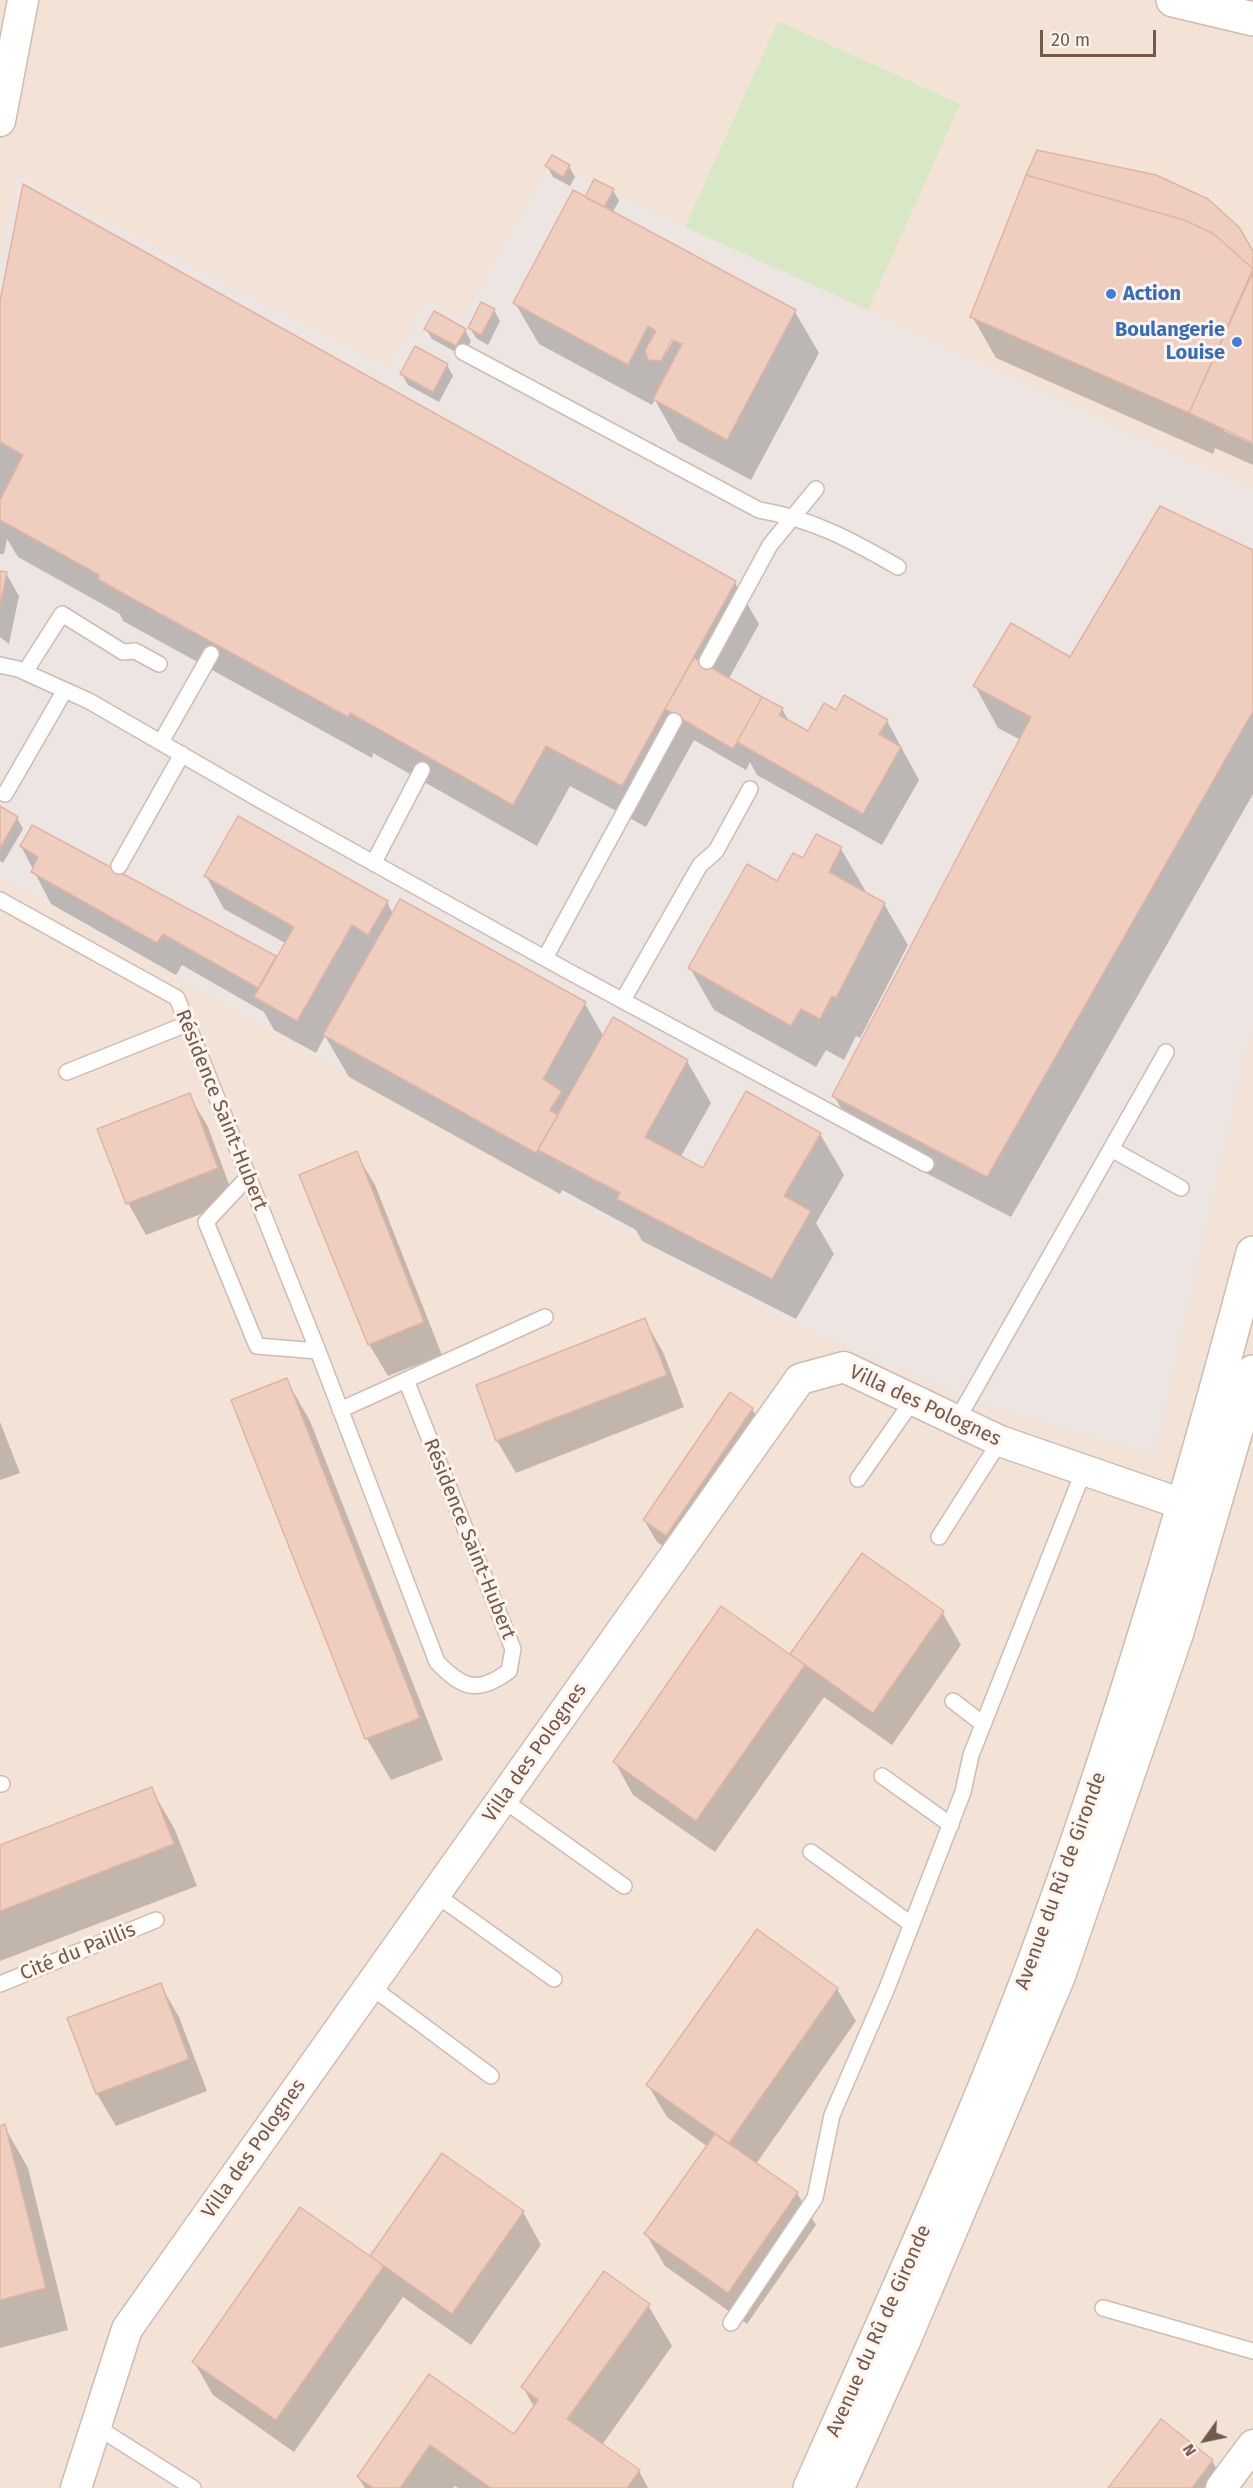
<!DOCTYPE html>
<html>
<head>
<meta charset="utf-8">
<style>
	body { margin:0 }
	#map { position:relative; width:1253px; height:2488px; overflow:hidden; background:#fbf2e7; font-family:"Fira Sans",sans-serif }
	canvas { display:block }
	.north { position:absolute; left:1175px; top:2410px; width:60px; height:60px; -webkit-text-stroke:4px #fef6ee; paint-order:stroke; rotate:237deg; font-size:16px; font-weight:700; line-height:24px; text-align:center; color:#74574d }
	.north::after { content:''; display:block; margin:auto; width:21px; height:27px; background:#74574d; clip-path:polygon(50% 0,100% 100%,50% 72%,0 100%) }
	.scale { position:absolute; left:1040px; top:30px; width:116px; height:27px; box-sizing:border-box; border:3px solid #74574d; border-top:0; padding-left:8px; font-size:18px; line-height:21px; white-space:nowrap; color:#74574d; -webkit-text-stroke:4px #fef6ee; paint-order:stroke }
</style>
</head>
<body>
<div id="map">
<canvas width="1253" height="2488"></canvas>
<div class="north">N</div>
<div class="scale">20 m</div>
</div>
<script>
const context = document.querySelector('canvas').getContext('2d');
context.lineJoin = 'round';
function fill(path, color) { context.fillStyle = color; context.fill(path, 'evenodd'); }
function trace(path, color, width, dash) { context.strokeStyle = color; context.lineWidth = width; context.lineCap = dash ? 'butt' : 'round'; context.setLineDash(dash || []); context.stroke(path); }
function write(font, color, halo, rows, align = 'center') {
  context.font = font + ' "Fira Sans",sans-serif'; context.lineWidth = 6; context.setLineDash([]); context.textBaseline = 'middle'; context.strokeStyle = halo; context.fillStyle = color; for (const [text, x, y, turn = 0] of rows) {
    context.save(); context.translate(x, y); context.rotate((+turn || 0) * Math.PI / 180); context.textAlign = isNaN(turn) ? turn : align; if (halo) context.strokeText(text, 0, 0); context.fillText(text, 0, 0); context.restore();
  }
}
const residential = new Path2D(`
	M0,0h1253v2488h-1253z`);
const industrial = new Path2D(`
	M551,164l702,325v534l-98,433 -173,-51 -209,-90 -773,-438v-617l17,-85 371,192 41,-68 32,20z`);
const green = new Path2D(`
	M778,21l182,83 -92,206 -183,-83z`);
const shadow = new Path2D(`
	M547,166h22l6,11 -5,9 -17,-9z
	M613,190l6,11 -7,12 183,99 24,41 -68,127 -73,-39 -23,-41 -3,5 -113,-61 -24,-41 71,-104zM675,332l2,2 -10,18 -2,-2z
	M1253,254v187l-29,-13v3l29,13v21l-38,-17 -2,6 -217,-96 -24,-42z
	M0,310l735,273 24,41 -31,56 54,29 8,14 19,10 28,-21 50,9 32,59 -37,65 -125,-70 -7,-13 -4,8 -52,-30 -48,87 -76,-41 -33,60 -164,-93 -1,5 -249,-137 -3,-7 -102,-57 -11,-18 -3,15h-4z
	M494,310l6,11 -12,24 -12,-7 -6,-10z
	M426,329l39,1 6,11 -8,15 -31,-17z
	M447,365l6,11 -14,26 -31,-17 -6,-11z
	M1253,551v243l-242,423 -153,-79 -24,-42 187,-356 -23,-12 -23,-42 96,-27z
	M0,572l6,1 13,23 -10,48 -9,-7z
	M0,808l17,10 6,11 -20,34 -3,-2z
	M21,846l254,111 2,3 10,-16 -63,-35 -18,-33 181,26 6,12 192,90 19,33 83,24 24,42 -31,55 24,12 116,-36 24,41 -28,48 18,31 -38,65 -154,-78 -6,-11 -74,-40 -2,4 -211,-117 -24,-41 -9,17 -42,-23 -10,-18 -82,-47 -6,10 -125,-71z
	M841,849l24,41 -1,3 20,11 24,41 -48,93 -4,-2 -12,24 -18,-10 -10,17 -102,-57 -24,-42 113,-108z
	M189,1095l19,32 27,74 -89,34 -18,-32z
	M356,1153l19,32 67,170 -54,21 -19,-32z
	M644,1319l19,33 21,55 -168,66 -19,-32 -19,-55z
	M286,1379l24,42 133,339 -52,20 -24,-41 -134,-338z
	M730,1394l22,15 13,22 -86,126 -22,-15 -13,-22z
	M0,1422l20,51 -20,7z
	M862,1555l80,57 19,33 -69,100 -68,-48 -109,155 -82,-57 -18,-33 175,-106z
	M151,1788l24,42 22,56 -197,75v-114z
	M160,1984l19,33 28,74 -91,35 -19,-32 -28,-75z
	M837,1989l19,32 -100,143 41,29 19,32 -69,99 -82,-58 -19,-32 62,-87 -41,-30 -19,-32z
	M4,2126l24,42 40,162 -68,18v-221z
	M443,2155l80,57 18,33 -70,100 -68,-48 -109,155 -81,-57 -19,-33 177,-104z
	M648,2305l24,41 -70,99 37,26 9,17h-190l-3,-2 -2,2h-88l-7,-11 72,-101 84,60 20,-29 -11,-20z
	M1212,2461l16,27h-118z`);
const building = new Path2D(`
	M1037,150l119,25 52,24 31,28 14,24v18l-39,-35 -30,-14 -158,-45z
	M552,155l18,10 -7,12 -18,-11z
	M1026,175l158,45 30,14 39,35 -64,144 -219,-96z
	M594,179l20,10 -10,18 -19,-10z
	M23,184l713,397 -114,205 -76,-40 -33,59 -163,-92 -2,4 -222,-122 -28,-16 1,-4 -99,-55v-20l23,-45 -23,-13v-141z
	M573,190l223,120 -69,130 -74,-41 29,-55 -10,-4 -11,21 -13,-1 -3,-10 11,-19 -8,-5 -20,39 -115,-62z
	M1253,272v171l-64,-30z
	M481,302l14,7 -14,26 -13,-7z
	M434,311l32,18 -10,17 -32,-17z
	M415,346l33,18 -15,28 -33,-18z
	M1160,506l93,44v161l-266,466 -155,-81 199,-379 -58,-31 38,-63 59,34z
	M0,571l7,1 -7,33z
	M694,658l68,39 -29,52 -68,-40z
	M844,695l44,25 -9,14 22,13 -38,67 -126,-72 25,-45 21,11 -4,7 29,16 16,-28 12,7z
	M0,806l18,11 -18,31z
	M238,816l150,85 -20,34 -16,-10 -55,96 -43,-24 40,-70 -90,-51z
	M32,825l244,131 -18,32 -95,-54 -6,9 -126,-71 7,-15 -18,-11z
	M816,834l26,13 -13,25 56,31 -49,95 -4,-2 -12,23 -19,-10 -10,17 -103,-58 59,-104 30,17 16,-28 10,5z
	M400,899l186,103 -43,77 19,12 -12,19 8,5 -22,38 -213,-118z
	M613,1017l75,43 -43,77 58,31 43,-77 75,42 -37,63 27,15 -39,68 -155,-80 3,-6 -82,-43z
	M190,1093l28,75 -92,36 -29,-75z
	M357,1151l67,171 -56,23 -69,-170z
	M645,1318l22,57 -171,66 -20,-56z
	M287,1378l133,340 -55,21 -134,-339z
	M730,1392l23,16 -87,128 -23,-16z
	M862,1553l82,58 -71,102 -83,-59z
	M721,1606l84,59 -109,156 -83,-59z
	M152,1787l22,57 -174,67v-66z
	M757,1929l81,59 -109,155 -83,-58z
	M161,1983l28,76 -93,35 -29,-76z
	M5,2124l41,164 -46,12v-174z
	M715,2134l83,58 -70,101 -84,-59z
	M442,2153l82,58 -72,103 -82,-58z
	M300,2207l84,59 -108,154 -84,-58z
	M604,2271l46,33 -83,115 73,51 -13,18h-136l-61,-43 -30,43h-27l-16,-11 72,-103 85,60 24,-34 -17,-13z
	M1161,2419l52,41 -21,28h-84z`);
const lane = new Path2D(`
	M463,352l296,158c54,9 92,30 139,57
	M707,661l63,-116 46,-56
	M0,665l18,4 71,32 173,100 304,169 360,194
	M25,672l37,-58 61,38 12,-1 24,13
	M161,742l50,-88
	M5,794l60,-104
	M374,862l48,-92
	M119,866l63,-112
	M0,900l177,98 141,353 119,311c26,27 41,32 72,9l4,-22 -107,-269
	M545,958l129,-237
	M623,1000l77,-135 16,-14 34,-62
	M67,1072l120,-48
	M1111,1149l70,39
	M248,1177l-42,45 51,124 61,5
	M340,1410l205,-93
	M956,1422l210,-370
	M858,1479l55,-79
	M939,1537l61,-96
	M953,1701l30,23
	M882,1776l69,49
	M0,1784h2
	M502,1799l122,87
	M811,1852l100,72
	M435,1894l119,85
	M0,1984l156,-64
	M370,1986l121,90
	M1103,2308l150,43
	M731,2323l84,-125 17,-83 55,-127 76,-196 8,-37 113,-285
	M97,2427l96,61`);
const street = new Path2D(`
	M0,121l23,-121
	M76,2488l51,-159 673,-950 44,-12 156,74 185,64
	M1221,2488l32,-43`);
const secondary = new Path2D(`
	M1173,0l80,19
	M810,2488c77,-173 156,-346 223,-523 87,-233 156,-471 220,-712
	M837,2488l66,-146 155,-365 119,-345 76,-260`);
const markers = [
	[1111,294,6,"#3f7fe0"],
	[1237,342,6,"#3f7fe0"]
];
const shopNames = [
	["Action",1123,294],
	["Boulangerie",1225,330,"right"],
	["Louise",1225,353,"right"]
];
const streetNames = [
	["Résidence Saint-Hubert",221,1110,68],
	["Villa des Polognes",925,1406,25],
	["Résidence Saint-Hubert",469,1539,68],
	["Villa des Polognes",535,1753,-55],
	["Avenue du Rû de Gironde",1061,1881,-70],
	["Cité du Paillis",78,1952,-22],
	["Villa des Polognes",254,2149,-55],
	["Avenue du Rû de Gironde",879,2331,-66]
];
fill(residential, '#f3e3d6');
fill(industrial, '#ece5e1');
fill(green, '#d8e8c6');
fill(shadow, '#0003');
fill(building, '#efcec0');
trace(building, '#e1b4a2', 1.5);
trace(lane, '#cfbbb1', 18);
trace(street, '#cfbbb1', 33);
trace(secondary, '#d1baae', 36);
trace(lane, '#fff', 15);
trace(street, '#fff', 30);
trace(secondary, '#fff', 33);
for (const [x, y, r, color] of markers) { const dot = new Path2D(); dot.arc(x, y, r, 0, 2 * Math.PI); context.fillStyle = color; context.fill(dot); trace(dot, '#fef6ee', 2); }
write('bold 20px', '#366cbe', '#fef6ee', shopNames, 'left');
write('20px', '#74574d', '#fef6ee', streetNames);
</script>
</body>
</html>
